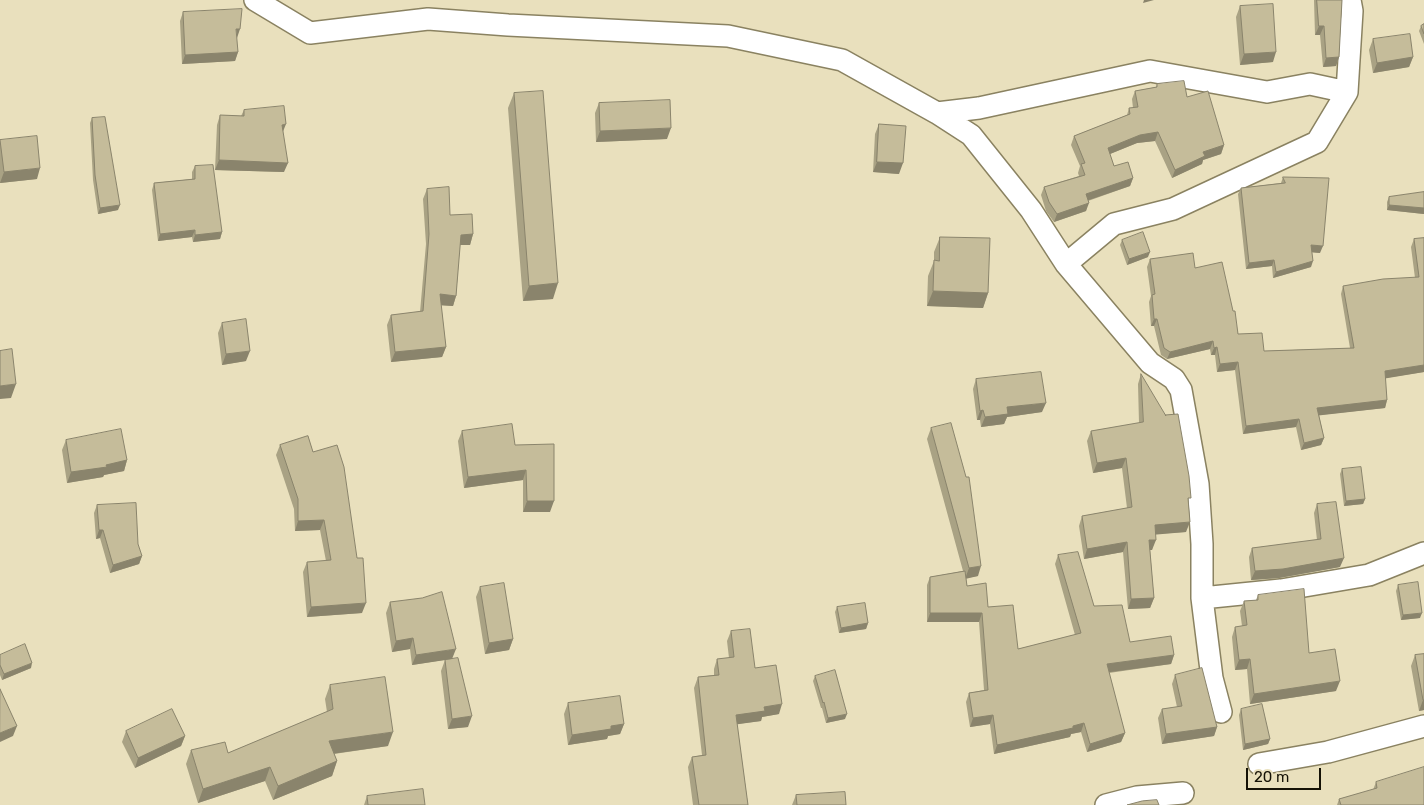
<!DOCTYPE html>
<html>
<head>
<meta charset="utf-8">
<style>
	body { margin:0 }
	#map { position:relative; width:1424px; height:805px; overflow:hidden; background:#e9e0bd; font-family:Rubik,sans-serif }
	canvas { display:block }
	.scale { position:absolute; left:1246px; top:768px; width:75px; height:22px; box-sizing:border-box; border:2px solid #151206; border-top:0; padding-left:6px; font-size:15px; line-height:18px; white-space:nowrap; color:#151206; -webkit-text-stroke:4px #e9e0bd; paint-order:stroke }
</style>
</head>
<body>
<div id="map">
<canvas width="1424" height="805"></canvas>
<div class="scale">20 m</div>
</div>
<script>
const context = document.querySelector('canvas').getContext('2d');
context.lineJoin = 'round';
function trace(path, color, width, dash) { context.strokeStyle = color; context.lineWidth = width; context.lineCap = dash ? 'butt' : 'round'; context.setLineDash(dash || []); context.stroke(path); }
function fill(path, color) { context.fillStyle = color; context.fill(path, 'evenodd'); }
const minor = new Path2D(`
	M255,0l55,33 118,-14 80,6 220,11 114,24 95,53 42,-5 171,-37 117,21 43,-8 37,8 5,-81 -2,-11
	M937,113l34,22 60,75 35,54 84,99 24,16 7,11 17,94 4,60v54l10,80 9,34
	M1066,264l48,-40 59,-15 144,-67 30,-50
	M1202,598l79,-8 88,-15 55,-22
	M1259,764l69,-12 96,-26
	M1106,805l31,-8 46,-4`);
const wall = new Path2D(`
	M1314,0h28l-3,57 -3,9 -13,1 -3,-32h-5z
	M1240,6l33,56 -33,3 -4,-48z
	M183,12l55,40 -3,9 -53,3 -2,-43z
	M1424,24v20l-5,-13 2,-5z
	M1373,39l40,18 -4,10 -36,6 -4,-23z
	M1157,84l30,13 37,48 -3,9 -18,6 -1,4 -30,14 -17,-37 -18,2 -27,11 4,12 19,12 -3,8 -42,15 -2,10 -32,11 -8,-11 -5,-16 3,-8 35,-11 -1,-3 2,-7 -9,-21 3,-9 53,-21 2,-7h4l-1,-9 3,-8 21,-4z
	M514,93l39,206 -30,2 -15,-193z
	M599,103l68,36 -71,3 -1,-29z
	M244,110l39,22 1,40 -69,-2 2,-45 3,-10 21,1z
	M92,118l26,92 -20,4 -5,-34 -3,-57z
	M879,124l20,50 -26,-2 2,-38z
	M0,140l37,39 -37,4z
	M195,166l27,66 -2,7 -27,3 -1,-5 -34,4 -6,-51 2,-7 38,-4v-7z
	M1283,177l37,76 -8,-1 -1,15 -38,11 -1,-12 -26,3 -8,-75 3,-6 40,-5z
	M427,189l23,26 23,19 -3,11h-10l-4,51 -3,10 -12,-1 5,42 -4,10 -51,5 -4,-37 4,-10 29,-3 6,-68 -3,-45z
	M1424,192v22l-37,-4v-8l2,-5z
	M940,237l48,56 -5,15 -56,-2 1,-30 6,-15v-9z
	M1424,238v134l-39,6 2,22 -2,8 -66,7 5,23 -3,7 -20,5 -5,-23 -53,7 -8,-64 -18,2 -2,-17h-4l-1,-6 -43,10 -6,-4 -7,-29h-3l-2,-24 2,-6 -4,-29 3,-8 45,9 38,43 5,23 26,17 86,-3 -9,-54 2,-8 72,-8 -4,-31 3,-8z
	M1122,240l26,17 -21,8 -7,-20z
	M222,323l24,38 -24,4 -4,-32z
	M1141,374l47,130 -2,28 -31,2 -3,16h-2l4,48 -4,10 -22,1 -5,-57 -39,7 -5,-33 3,-10 45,-8 -5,-40 -29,5 -6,-32 4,-10 48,-8 -1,-39z
	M976,379l66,33 -35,5 -3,7 -23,3 -1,-7h-3l-4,-31z
	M931,428l47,148 -12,2 1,8 21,21 30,42 57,-14 -20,-71 3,-9 36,51 36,36 44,13 -3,9 -62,9 16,60 -4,9 -34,10 -6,-20 -10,2 -1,3 -76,17 -4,-30 -20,3 -4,-25 3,-9 15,-3 -5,-68h-52v-37l3,-8 33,-6 -36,-132z
	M462,431l53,14 35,67h-27v-32l-59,8 -6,-47z
	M308,436l54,177 -55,4 -4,-45 4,-10 19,-1 -6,-31 -25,1 -1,-22 -18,-54 4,-10z
	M66,440l61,20 -3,11 -20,4 -1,2 -36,6 -5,-33z
	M1342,469l23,30 -2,5 -19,2 -4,-32z
	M1317,504l23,63 -61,11 -28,2 -2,-23 3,-9 65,-8 -3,-27z
	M97,505l45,51 -3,8 -29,9 -10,-35 -4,1 -2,-26z
	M1398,585l22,33 -19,2 -5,-29z
	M480,587l33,52 -4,11 -24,4 -9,-57z
	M1258,595l51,58 27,38 -86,13 -3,-35 -12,1 -3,-33 3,-10 7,-1 -2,-15 4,-10 12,-1z
	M390,602l62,57 16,68 -20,2 -7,-58 4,-11 5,-1 -38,6 -2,-16 -18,3 -6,-39z
	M837,607l31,16 -2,6 -27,4 -4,-21z
	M731,631l24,37 24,46 -17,3 -1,4 -24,3 11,81h-55l-5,-38 4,-10 10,-2 -8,-67 4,-11 16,-2v-6l3,-10 12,-1 -2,-17z
	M1424,654v56l-5,1 -8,-45 4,-11z
	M0,655l31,13 -29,12 -2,-5z
	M1175,675l42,52 -3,9 -52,8 -4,-26 4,-9 15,-2 -5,-23z
	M815,676l30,43 -19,4 -4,-15h-1l-8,-27z
	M330,685l58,61 -54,8 3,7 -5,15 -59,24 -8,-19 -67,22 -12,-39 5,-14 37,3 99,-41 -2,-13z
	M568,703l56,21 -4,10 -12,2 -1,3 -39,6 -4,-31z
	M1241,709l29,30 -2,5 -25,6 -4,-35z
	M126,731l59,5 -4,10 -46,22 -13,-26z
	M1376,782l48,23h-87l2,-6 34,-9z
	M796,795l50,10h-54z
	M367,796l1,9h-4z`);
const shadedWall = new Path2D(`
	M1144,0h10l-11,3z
	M1319,26h5l-4,9h-5z
	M236,29h4l-3,9z
	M238,52l-3,9 -53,3 3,-9z
	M1276,52l-3,10 -33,3 4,-11z
	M1339,57l-3,9 -13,1 3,-9z
	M1413,57l-4,10 -36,6 4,-10z
	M286,124l-4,10v-9z
	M671,128l-4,11 -71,3 4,-11z
	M1158,132l-3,9 -18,2 -32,13 3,-8 32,-13z
	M1224,145l-3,9 -18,6 -1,4 -30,14 3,-8 28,-18z
	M219,160l69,3 -4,9 -69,-2z
	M877,162l26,1 -4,11 -26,-2z
	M40,168l-3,11 -37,4 4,-11z
	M1133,178l-3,8 -47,16 3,-8z
	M1089,203l-3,8 -32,11 3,-8z
	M120,205l-2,5 -20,4 2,-6z
	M1389,205l35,3v6l-37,-4z
	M195,230l-3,7 -34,4 2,-7z
	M222,232l-2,7 -27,3 2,-7z
	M473,234l-3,11h-13l4,-10z
	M1311,245l12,1 -3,7 -12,-1z
	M1150,252l-2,5 -21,8 2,-6z
	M1274,260l-2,6 -26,3 3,-6z
	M1313,261l-2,6 -38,11 3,-6z
	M558,283l-5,16 -30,2 6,-15z
	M933,291l55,2 -5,15 -56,-2z
	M440,294l16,2 -3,10 -17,-1z
	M1154,319h3l-3,7h-3z
	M1213,341l-3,8 -43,10 3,-7z
	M446,347l-4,10 -51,5 4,-10z
	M1217,347l-2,8h-4l3,-7z
	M250,351l-4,10 -24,4 4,-11z
	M1238,362l-3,8 -18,2 3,-8z
	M1424,365v7l-42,7 3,-8z
	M16,384l-5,14 -11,1v-13z
	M1387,400l-2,8 -71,8 3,-8z
	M1046,403l-4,9 -35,5 -3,7 -23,3 4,-10 22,-10z
	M983,410l-3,10h-3l3,-9z
	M1299,419l-3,8 -53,7 3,-8z
	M1324,438l-3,7 -20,5 3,-7z
	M1126,458l-4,10 -29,5 4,-10z
	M127,460l-3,11 -20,4 -1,2 -36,6 4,-11z
	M526,470l-3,10 -59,8 4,-11z
	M1365,499l-2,5 -19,2 2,-5z
	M527,501h27l-4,11h-27z
	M324,520l-4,10 -25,1 3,-10z
	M1190,522l-4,10 -35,3 4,-10z
	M99,530h4l-3,8 -4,1z
	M1149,540h7l-4,10h-6z
	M1127,542l-4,10 -39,7 3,-10z
	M142,556l-3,8 -29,9 3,-8z
	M1344,558l-4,9 -61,11 -28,2 4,-9z
	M981,566l-3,10 -13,3 4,-11z
	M1154,598l-4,10 -22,1 3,-10z
	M366,603l-4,10 -55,4 4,-10z
	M930,613h52l-3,9h-52z
	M1422,613l-2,5 -19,2 2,-5z
	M868,623l-2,6 -27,4 2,-5z
	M413,638l-3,11 -18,3 4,-11z
	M513,639l-4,11 -24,4 4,-11z
	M456,649l-4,10 -40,6 4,-10z
	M1174,655l-3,9 -68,9 4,-9z
	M1250,659l-3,10 -12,1 4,-10z
	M32,663l-1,5 -29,12 2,-6z
	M1340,681l-4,10 -86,13 4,-10z
	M1423,700h1v10l-5,1z
	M782,704l-3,10 -17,3 -1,4 -29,4 4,-10 28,-8z
	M847,714l-2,5 -19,4 2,-5z
	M993,715l-3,9 -20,3 3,-9z
	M472,716l-4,11 -20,2 4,-10z
	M1084,723l-3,9 -10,2 -1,3 -76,17 3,-9z
	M624,724l-4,10 -12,2 -1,3 -39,6 4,-10 39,-9z
	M17,726l-4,10 -13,6v-9z
	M1217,727l-3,9 -52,8 4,-10z
	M393,732l-5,14 -64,9 5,-14z
	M1125,733l-4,9 -34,10 3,-8z
	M185,736l-4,10 -46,22 3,-10z
	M1270,739l-2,5 -25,6 2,-6z
	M337,761l-5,15 -59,24 5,-14z
	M270,767l-5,14 -67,22 5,-14z`);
const building = new Path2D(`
	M1317,0h25l-3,57 -13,1 -2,-32h-5z
	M1273,4l3,48 -32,2 -4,-48z
	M242,9l-2,20h-4l2,23 -53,3 -2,-43z
	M1424,24v10l-3,-8z
	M1410,34l3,23 -36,6 -4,-24z
	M1184,81l3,16 21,-6 16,54 -21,7 2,4 -30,14 -17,-38 -18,3 -32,13 6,18 14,-4 5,16 -47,16 3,9 -32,11 -8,-12 -5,-15 41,-12 -4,-11 4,-1 -11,-27 56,-22 -1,-6 9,-1 -3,-16 22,-4v-3z
	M543,91l15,192 -29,3 -15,-193z
	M670,100l1,28 -71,3 -1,-28z
	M284,106l2,18 -4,1 6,38 -69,-3 1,-45 24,1v-6z
	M105,117l15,88 -20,3 -5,-33 -3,-57z
	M879,124l27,2 -3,37 -26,-1z
	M37,136l3,32 -36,4 -4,-32z
	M213,165l9,67 -27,3v-5l-35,4 -6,-51 41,-4v-13z
	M1283,177l46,1 -6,68 -12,-1 2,16 -37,11 -2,-12 -25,3 -8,-75 44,-5z
	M449,187l1,28 22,-1 1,20 -12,1 -5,61 -16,-2 6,53 -51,5 -4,-37 32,-4 6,-77 -2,-45z
	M1424,192v16l-35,-3v-8z
	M1143,232l7,20 -21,7 -7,-19z
	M940,237l50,1 -2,55 -55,-2 1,-31 5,1z
	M1424,238v127l-39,6 2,29 -70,8 7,30 -20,5 -5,-24 -53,7 -8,-64 -18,2 -3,-17 -3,1 -1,-7 -43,11 -6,-4 -7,-29h-3l-2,-24 3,-1 -5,-35 43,-6 2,15 27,-6 11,49h2l3,23 24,-1 2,18 90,-3 -11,-62 40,-7 36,-2 -5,-38z
	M246,319l4,32 -24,3 -4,-31z
	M12,349l4,35 -16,2v-35z
	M1041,372l5,31 -39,4 1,7 -23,3 -2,-7 -3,1 -4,-32z
	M1141,374l25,42 -1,-1 13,-1 11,62 2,22h-3l2,24 -35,3 1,15h-7l5,58 -23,1 -4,-57 -40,7 -5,-33 50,-9 -6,-49 -29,5 -6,-32 52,-9z
	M951,423l15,54h3l12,89 -12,2 -38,-140z
	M512,424l3,21 39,-1v57h-27l-1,-31 -58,7 -6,-46z
	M121,429l6,31 -21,5 1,2 -36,5 -5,-32z
	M308,436l5,16 24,-7 7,22 13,91h6l3,45 -55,4 -4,-45 24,-2 -7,-40 -26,1v-22l-18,-54z
	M1361,467l4,32 -19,2 -4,-32z
	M1336,502l8,56 -61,11 -28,2 -3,-23 69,-9 -4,-35z
	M136,503l2,41 4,12 -29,9 -10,-35h-4l-2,-25z
	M1078,552l16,54 28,-1 8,37 41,-6 3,19 -67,9 18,69 -35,11 -6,-21 -11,3v2l-76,17 -4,-30 -20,3 -4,-25 19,-3 -6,-77h-52v-36l35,-6 2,15 19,-3 2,24 25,-2 5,44 63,-16 -23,-78z
	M1418,582l4,31 -19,2 -5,-30z
	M504,583l9,56 -24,4 -9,-56z
	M1304,589l5,64 26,-4 5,32 -86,13 -4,-35 -11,1 -4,-33 12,-2 -3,-24 14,-1v-5z
	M442,592l14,57 -40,6 -3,-17 -17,3 -6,-39 32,-4z
	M865,603l3,20 -27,5 -4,-21z
	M750,629l5,39 21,-3 6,39 -18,3 1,4 -29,4 12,90h-49l-7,-48 14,-2 -8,-78 21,-2 -2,-16 17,-2 -3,-26z
	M25,644l7,19 -28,11 -4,-9v-10z
	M1424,654v46h-1l-8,-45z
	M458,658l14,58 -20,3 -7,-59z
	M1202,668l15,59 -51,7 -4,-25 20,-3 -7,-31z
	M835,670l12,44 -19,4 -4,-16 -1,1 -8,-27z
	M385,677l8,55 -64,9 8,20 -59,25 -8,-19 -67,22 -12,-39 34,-8 3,11 105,-44 -3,-24z
	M0,689l17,37 -17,7z
	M620,696l4,28 -13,2v3l-39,6 -4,-32z
	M1262,704l8,35 -25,5 -4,-35z
	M172,709l13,27 -47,22 -12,-27z
	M1424,767v38h-83l-2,-6 38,-11 -1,-6z
	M423,789l2,16h-57l-1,-9z
	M845,792l1,13h-49l-1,-10z
	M1157,800l2,5h-32l15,-4z`);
trace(minor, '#8a8261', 24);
trace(minor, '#fff', 21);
fill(wall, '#a9a284');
fill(shadedWall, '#8a846c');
fill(building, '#c5bc9a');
trace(building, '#8a846c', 1);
</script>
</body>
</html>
